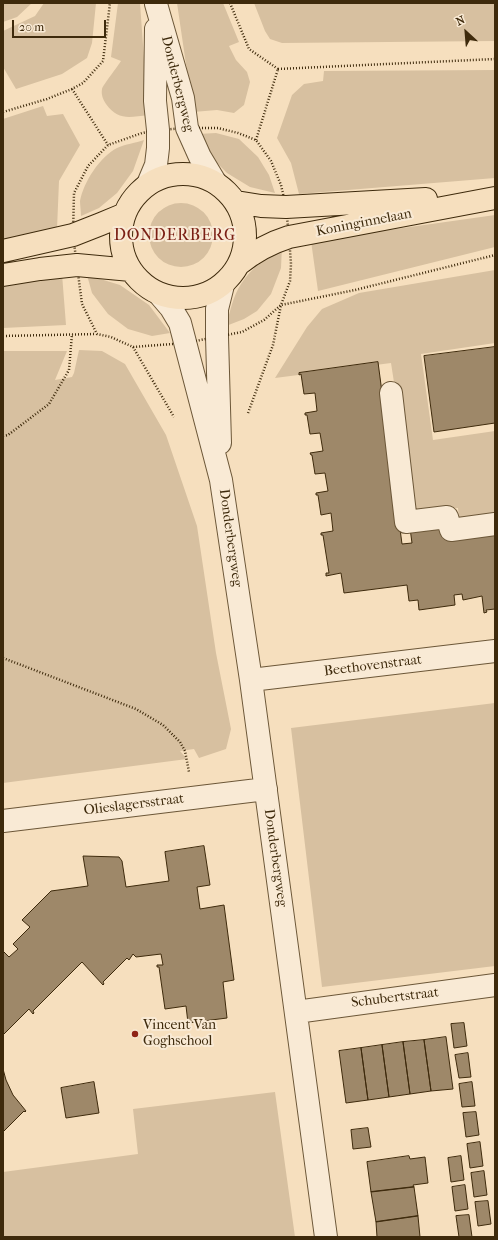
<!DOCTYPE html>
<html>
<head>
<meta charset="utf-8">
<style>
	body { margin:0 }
	#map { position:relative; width:498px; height:1240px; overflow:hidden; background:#f6dfbe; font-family:"IM FELL French Canon",serif }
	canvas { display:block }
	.frame { position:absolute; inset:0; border:4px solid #3e2a0c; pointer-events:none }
	.north { position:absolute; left:446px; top:12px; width:40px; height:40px; -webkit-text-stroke:3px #f9ead5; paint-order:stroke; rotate:334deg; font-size:11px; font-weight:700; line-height:16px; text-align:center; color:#3e2a0c }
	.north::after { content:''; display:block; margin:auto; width:14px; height:18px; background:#3e2a0c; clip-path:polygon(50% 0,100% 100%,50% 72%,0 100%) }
	.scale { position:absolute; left:12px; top:20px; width:94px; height:18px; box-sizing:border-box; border:2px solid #3e2a0c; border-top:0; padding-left:5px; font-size:12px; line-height:14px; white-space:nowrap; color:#3e2a0c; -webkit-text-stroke:3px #f9ead5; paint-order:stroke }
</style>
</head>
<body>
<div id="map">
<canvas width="498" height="1240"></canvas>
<div class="frame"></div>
<div class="north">N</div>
<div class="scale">20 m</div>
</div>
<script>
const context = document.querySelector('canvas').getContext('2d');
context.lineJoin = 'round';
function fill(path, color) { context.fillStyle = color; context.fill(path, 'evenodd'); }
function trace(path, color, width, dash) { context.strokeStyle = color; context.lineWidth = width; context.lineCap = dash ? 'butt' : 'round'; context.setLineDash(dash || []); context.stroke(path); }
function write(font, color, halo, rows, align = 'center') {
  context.font = font + ' "IM FELL French Canon",serif'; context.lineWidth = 4; context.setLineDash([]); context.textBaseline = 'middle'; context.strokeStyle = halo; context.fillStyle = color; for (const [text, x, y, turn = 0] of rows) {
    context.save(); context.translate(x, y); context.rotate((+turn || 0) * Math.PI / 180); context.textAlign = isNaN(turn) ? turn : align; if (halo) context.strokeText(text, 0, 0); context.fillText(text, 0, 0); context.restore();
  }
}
const green = new Path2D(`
	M3,3h29l-15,14 -14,5z
	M44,3h52l-4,40 -5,15 -25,16 -46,15 -13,-22v-36l32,-15z
	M118,3h22l8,112c-18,2 -30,6 -42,-11 -3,-5 -5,-9 -4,-15 1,-4 16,-23 19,-28l-10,-4z
	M177,3h46l16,39 -10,4 7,14 11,12 3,10 -6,23 -10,8 -17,-3 -24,2z
	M254,3h241v38l-213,2 -12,-4 -5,-8z
	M495,70v108l-196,16 -8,-31 -14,-25 15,-43 12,-11 19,-3 1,-10z
	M43,106l4,10 16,-2 17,31 -21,36 -2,48 -54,12v-122z
	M216,133l23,6 19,18 11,18 6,18 -25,-6 -23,-14 -17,-17 -12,-22z
	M144,140l-11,31 -16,22 -18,15 -18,8c0,-5 -1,-11 -1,-15 4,-20 20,-44 37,-53 8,-4 19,-5 27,-8z
	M149 235a32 32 0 1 1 64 0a32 32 0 1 1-64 0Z
	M495,215v32l-177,44 -7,-50z
	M282,246l-1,22 -10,26 -14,17 -13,8 -18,7c4,-14 7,-30 15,-42 10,-16 27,-27 41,-38z
	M495,270v73l-74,11 12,86 62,-9v84l-36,4 -1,-11 -44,4 -23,-149 -116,15 32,-51 15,-18 37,-16z
	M62,274l4,51 -63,3v-43z
	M87,275l33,10 29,20 21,28 -18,3 -24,-7 -20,-15 -16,-21z
	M79,350l23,1 23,13 41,71 31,91 19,127 15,76 -5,20 -27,9 -5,-9 -14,2 7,8 -184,24v-432h64l-12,29 17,-3 2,-4z
	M495,703v263l-173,21 -31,-259z
	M275,1092l20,145h-292v-65l135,-18 -5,-45z`);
const building = new Path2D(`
	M495,347v76l-61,9 -10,-76z
	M378,362l24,182 10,-1 -2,-15 33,-5 52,9v77l-9,1 1,2 -3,1 -2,-17 -19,4 -1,-6 -8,1 1,10 -36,5 -1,-10 -9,1 -2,-16 -63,8 -3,-20 -15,3v-3h3l-6,-38h-2v-2l12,-2 -2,-18 -10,2 -3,-20h-2v-2l12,-2 -3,-18 -10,1 -3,-19h-1l-1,-2 13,-2 -3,-18 -10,1 -3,-19h-2v-2l12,-2 -2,-18 -11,1 -3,-20 -2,1v-2z
	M204,846l6,39 -13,2 3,22 24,-4 10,75 -11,2 4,36 -39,5 -2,-17 -21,3 -6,-42h-2v-2h6l-2,-11 -25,3 -3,-3 -4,6 -2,-2 -24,24 1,2 -1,1 -21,-23 -49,49 1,2 -1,1 -4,-5 -26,26v-84l6,6 9,-8 -5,-5 17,-17 -8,-7 29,-29 37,-5 -5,-30 36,1 3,4 4,26 43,-6 -4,-29z
	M464,1023l3,23 -13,2 -3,-24z
	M446,1037l7,52 -22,2 -7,-51z
	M424,1040l7,51 -21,3 -7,-52z
	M403,1042l7,52 -21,3 -7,-52z
	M382,1045l7,52 -21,3 -7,-52z
	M361,1048l7,52 -22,3 -7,-52z
	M468,1053l3,24 -12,1 -4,-23z
	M3,1069l3,11 7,15 13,16 -1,1 -1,-1 -21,21z
	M94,1082l5,31 -33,5 -5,-30z
	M472,1082l3,24 -13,1 -3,-23z
	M476,1112l3,23 -13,2 -3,-24z
	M368,1128l3,19 -18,2 -2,-19z
	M480,1142l3,24 -13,2 -3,-24z
	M409,1156l1,3 15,-2 3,26 -15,2 1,2 -43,5 -4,-30z
	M461,1156l3,24 -13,2 -3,-24z
	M484,1171l3,24 -13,2 -3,-24z
	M465,1185l3,24 -13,2 -3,-24z
	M414,1187l4,29 -42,6 -5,-30z
	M488,1201l3,23 -13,2 -3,-24z
	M469,1215l3,22h-13l-3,-21z
	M418,1216l2,21h-43l-1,-15z`);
const path = new Path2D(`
	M230,3l19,46 29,20
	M278,69l217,-10
	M72,89l36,56
	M3,112l44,-13 25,-10 11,-6 20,-22 7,-58
	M187,128h31l20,5 18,7 15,21 10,24 5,22 3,30 2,27 -1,17 -9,24 -17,15 -22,12 -57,11 -52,4 -22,-10 -14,-3 -15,-30 -9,-69 1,-42 14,-27 20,-21 34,-12 16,-3z
	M256,140l22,-71
	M3,336l93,-2
	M133,347l41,70
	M248,413l25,-68 8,-40 74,-15 140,-35
	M3,436l5,-1 41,-31 20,-34 3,-36
	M3,658l133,51 27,16 17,17 5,9 4,21`);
const minor = new Path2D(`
	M156,4l27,94 4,30 13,29 15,25
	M148,184l8,-19 2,-17v-18l-3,-29 1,-72
	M159,294l12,14 9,15 41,157 30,200 75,557
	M391,393l15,129 41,-5 4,13 44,-6
	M220,443l-3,-106v-28l6,-24
	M251,680l244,-29
	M3,821l263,-32
	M296,1012l199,-27`);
const major = new Path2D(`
	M121 236a62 62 0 1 1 124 0a62 62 0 1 1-124 0Z
	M236,202l25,4 25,1 140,-8
	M3,251l70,-16 28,-11 24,-10
	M239,264c16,-13 31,-21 50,-27l206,-39
	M3,275l37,-6 37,-4 54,5`);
const markers = [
	[135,1034,4,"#8f2418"]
];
const streetNames = [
	["Donderbergweg",177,84,76],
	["Koninginnelaan",364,223,-11],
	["Donderbergweg",230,538,82],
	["Beethovenstraat",373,666,-7],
	["Olieslagersstraat",134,805,-7],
	["Donderbergweg",275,858,82],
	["Schubertstraat",395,998,-7]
];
const poiNames = [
	["Vincent Van",143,1026],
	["Goghschool",143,1042]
];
const quarterNames = [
	["DONDERBERG",175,236]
];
fill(green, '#d7c0a0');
fill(building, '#9e8869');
trace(building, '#3e2a0c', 1);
trace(minor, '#6c5738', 24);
trace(major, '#3e2a0c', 24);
trace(path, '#3e2a0c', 2.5, [1, 2]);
trace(minor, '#f9ead5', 22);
trace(major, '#f6dfbe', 22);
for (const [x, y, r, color] of markers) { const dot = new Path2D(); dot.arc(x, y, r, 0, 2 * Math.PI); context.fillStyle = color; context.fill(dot); trace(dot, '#f9ead5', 1.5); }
write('14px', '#3e2a0c', '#f9ead5', streetNames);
write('14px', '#3e2a0c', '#f9ead5', poiNames, 'left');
context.letterSpacing = '1px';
write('16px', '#7a1f14', '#f9ead5', quarterNames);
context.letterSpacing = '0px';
</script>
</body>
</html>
